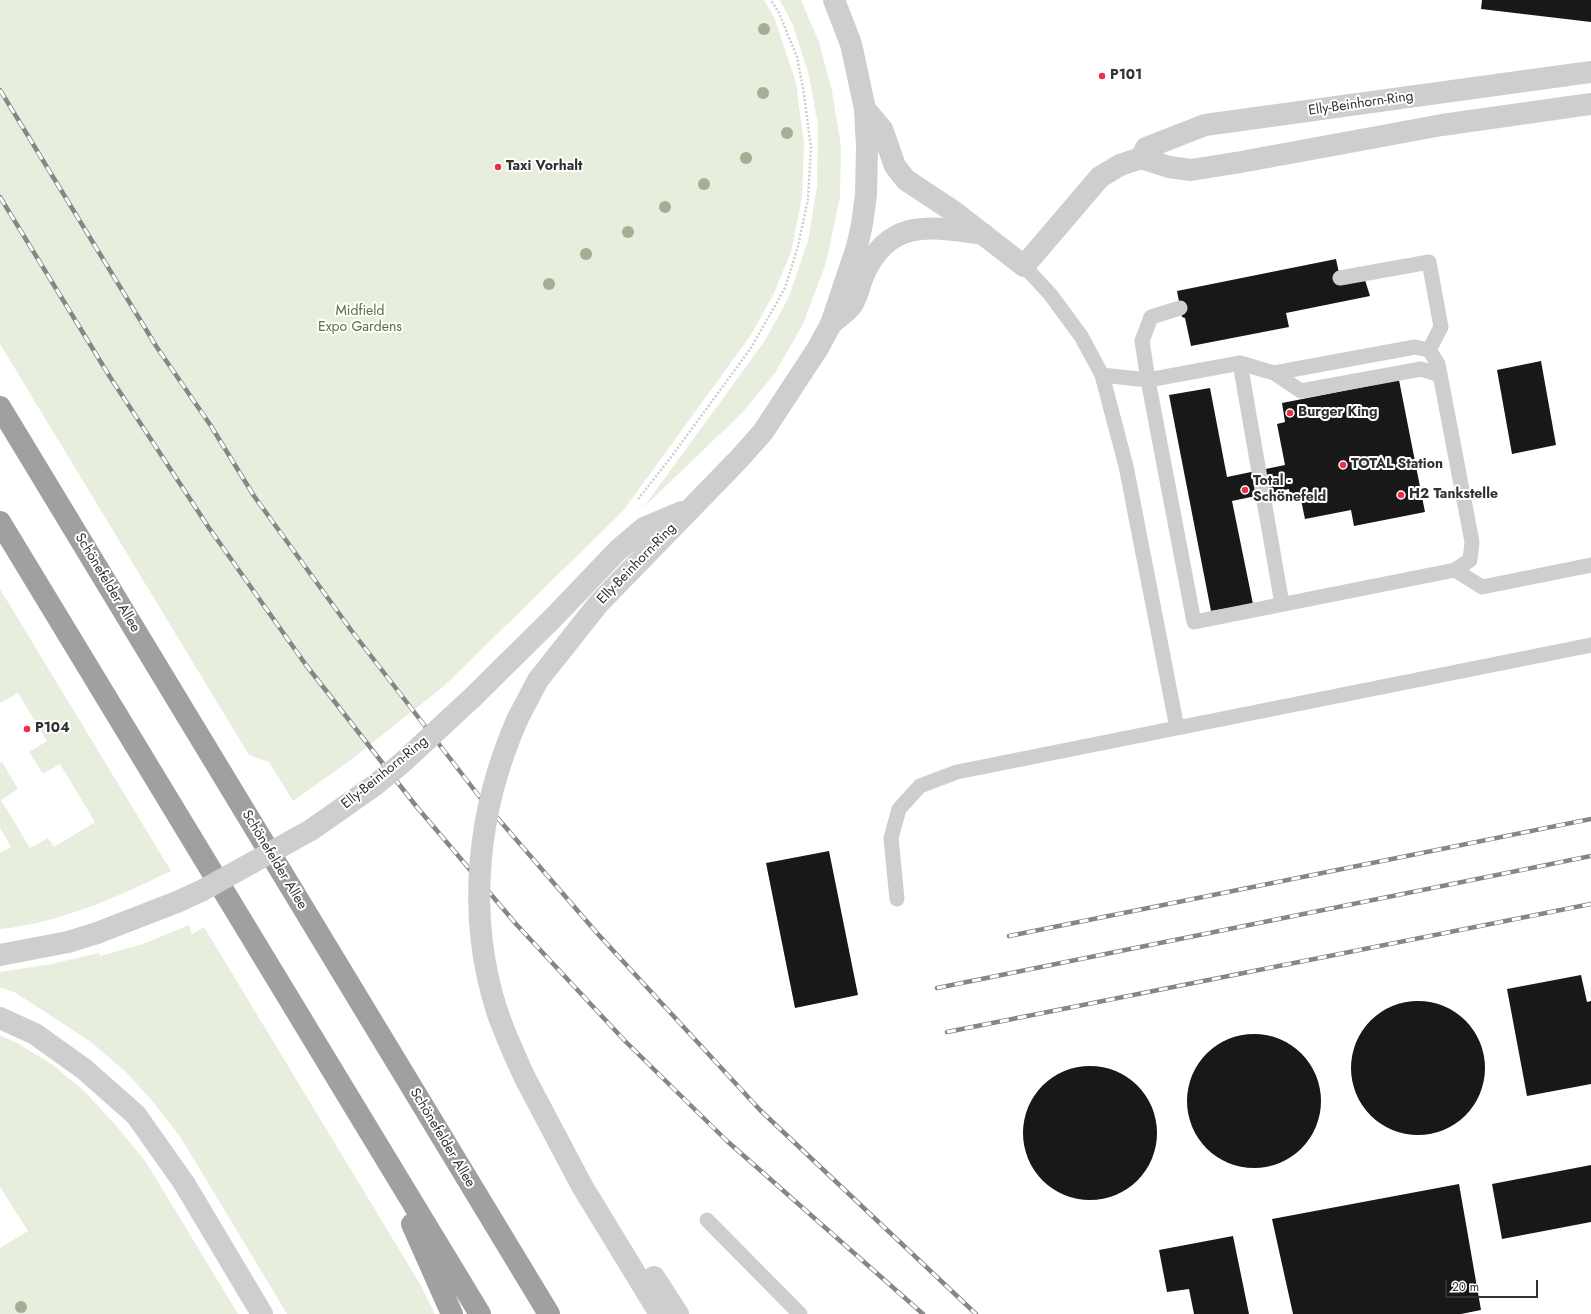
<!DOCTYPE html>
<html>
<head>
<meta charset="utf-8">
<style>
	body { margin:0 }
	#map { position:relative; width:1591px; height:1314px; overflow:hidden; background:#fff; font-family:Jost,sans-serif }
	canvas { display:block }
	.scale { position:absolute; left:1445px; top:1280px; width:93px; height:18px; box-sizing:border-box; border:2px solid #313131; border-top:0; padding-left:5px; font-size:12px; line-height:14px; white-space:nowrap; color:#313131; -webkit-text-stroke:3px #fff; paint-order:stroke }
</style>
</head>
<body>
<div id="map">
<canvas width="1591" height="1314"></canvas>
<div class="scale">20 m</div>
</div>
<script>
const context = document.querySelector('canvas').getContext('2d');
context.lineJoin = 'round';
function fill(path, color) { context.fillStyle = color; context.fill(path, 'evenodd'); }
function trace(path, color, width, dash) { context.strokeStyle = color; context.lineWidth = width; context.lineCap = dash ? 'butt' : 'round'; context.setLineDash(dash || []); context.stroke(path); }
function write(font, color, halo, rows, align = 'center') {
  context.font = font + ' Jost,sans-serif'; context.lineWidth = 4; context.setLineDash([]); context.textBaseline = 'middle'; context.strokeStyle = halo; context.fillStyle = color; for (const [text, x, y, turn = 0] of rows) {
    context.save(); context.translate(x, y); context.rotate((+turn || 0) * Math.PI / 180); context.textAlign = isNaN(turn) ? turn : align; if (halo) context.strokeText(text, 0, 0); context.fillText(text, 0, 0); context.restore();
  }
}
const green = new Path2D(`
	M0,0h764l10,17 22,65 8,62 -2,53 -11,55 -17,41 -23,42 -128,176 -180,176 -95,75 -55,39 -24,-39 -20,-7 -249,-411z
	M780,0h21l18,42 13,49 9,55 -1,51 -14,66 -23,61 -28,49 -32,39 -100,96 121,-166 24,-43 20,-58 9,-55 1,-62 -10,-52 -16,-49z
	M0,589l171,282c-54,26 -111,52 -171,58v-76l11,-6 -11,-19v-65l2,-1 16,27 -17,11 29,48 18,-10 6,9 41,-25 -35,-58 -17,10 -14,-22 18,-11 -29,-48 -18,10z
	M189,925l3,9 12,-7 216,357 15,30h-148l-106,-176 -27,-35 -28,-31 -35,-30 -75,-49 -16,-6v-15l51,-8 48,-11 1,3 43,-12z
	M0,1035l17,8 36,22 31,26 30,32 32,39 92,152h-238v-66l28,-17 -28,-44z`);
const building = new Path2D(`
	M1482,0h109v22l-110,-13z
	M1336,259l4,19 25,2 5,16 -84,17 3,14 -98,19 -6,-28 -3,-1 -5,-26z
	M1541,361l15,84 -44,9 -15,-84z
	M1399,380l26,132 -71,14 -3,-16 -46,9 -4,-19 -10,1 -2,-12 -57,12 21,103 -42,7 -42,-216 41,-7 17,89 58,-12 -8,-41 8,-2 -3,-19z
	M829,851l29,144 -63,13 -29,-145z
	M1581,975l6,27 4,-1v83l-64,12 -20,-107z
	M1351 1068a67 67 0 1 1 134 0a67 67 0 1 1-134 0Z
	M1187 1101a67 67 0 1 1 134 0a67 67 0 1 1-134 0Z
	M1023 1133a67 67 0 1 1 134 0a67 67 0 1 1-134 0Z
	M1591,1165v57l-89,17 -10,-55z
	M1459,1184l22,126 -20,4h-168l-21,-95z
	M1233,1236l16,78h-55l-5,-25 -22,3 -8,-42z`);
const path = new Path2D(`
	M638,499l31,-39 82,-112 34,-60 13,-42 10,-47 3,-52 -8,-59 -6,-31 -18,-44 -8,-13`);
const service = new Path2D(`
	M1024,266l26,28 31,42 21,39 24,91 51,262
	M1340,278l89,-16 12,65 -12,23
	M1240,363l42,241
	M1274,373l27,18 120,-22 19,6
	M1102,375l46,5 92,-17 34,10 141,-26 14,3 9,14 34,178 -2,18 -15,10 -261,52 -46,-242 -6,-39 9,-24 29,-9
	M1455,570l27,17 109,-22
	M897,899l-6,-61 8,-29 21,-23 37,-14 634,-127
	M707,1220l93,94`);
const minor = new Path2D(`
	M865,109l17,20 13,37 11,14 47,31 71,55 76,-89 20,-12 21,-7 28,9 22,3 50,-8 201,-37 149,-21
	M1141,158l5,-10 59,-23 386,-53
	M831,324c6,-6 16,-12 21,-19 6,-9 8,-22 12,-31 26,-57 68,-47 119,-40`);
const tertiary = new Path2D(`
	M473,697l81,-80 64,-67 26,-22 38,-16
	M518,718l20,-38 61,-77 139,-143 25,-28 55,-84 13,-24 26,-77 5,-23 4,-29 1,-48 -2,-38 -14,-65 -17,-44
	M0,955l68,-13 29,-9
	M0,1018l35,16 49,35 52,46 48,68 78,131
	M525,1078l57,108 78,128
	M654,1277l24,37`);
const trunk = new Path2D(`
	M0,407l549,907
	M0,522l480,792
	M412,1224l40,90`);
const rail = new Path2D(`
	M0,90l156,256 55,80 43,70 97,134 131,170 114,132 164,178 216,204
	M0,197l110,180 99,151 97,137 110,141 100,118 109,117 102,100 196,173
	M1009,936l582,-117
	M937,988l654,-132
	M947,1032l644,-128`);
const tertiaryBridge = new Path2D(`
	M518,718c-41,92 -52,197 -21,293 8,24 18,45 28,67
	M97,933l80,-31 26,-12 108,-60 64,-45 28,-23 70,-65`);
const trees = [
	[764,29],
	[763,93],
	[787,133],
	[746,158],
	[704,184],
	[665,207],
	[628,232],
	[586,254],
	[549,284],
	[21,1307]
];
const markers = [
	[1102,76,4,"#eb304a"],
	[498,167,4,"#eb304a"],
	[1290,413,4,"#eb304a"],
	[1343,465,4,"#eb304a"],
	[1245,490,4,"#eb304a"],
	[1401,495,4,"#eb304a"],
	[27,729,4,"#eb304a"]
];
const poiNames = [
	["P101",1110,76],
	["Taxi Vorhalt",506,167],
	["Burger King",1298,413],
	["TOTAL Station",1351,465],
	["Total -",1253,482],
	["Schönefeld",1253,498],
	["H2 Tankstelle",1409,495],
	["P104",35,729]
];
const streetNames = [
	["Elly-Beinhorn-Ring",1361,104,-8],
	["Elly-Beinhorn-Ring",637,564,-46],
	["Schönefelder Allee",107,583,59],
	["Elly-Beinhorn-Ring",385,773,-39],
	["Schönefelder Allee",274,860,59],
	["Schönefelder Allee",442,1138,59]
];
const parkNames = [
	["Midfield",360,312],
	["Expo Gardens",360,328]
];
fill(green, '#e8eede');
fill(building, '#181818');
trace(path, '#cecece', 2.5, [2, 2]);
trace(service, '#cecece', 15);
trace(minor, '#cecece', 22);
trace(tertiary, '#cecece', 22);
trace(trunk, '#a0a0a0', 22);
trace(rail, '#868686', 4.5);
trace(rail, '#fff', 3, [9]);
trace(tertiaryBridge, '#cecece', 22);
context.fillStyle = '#a3af94';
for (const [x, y] of trees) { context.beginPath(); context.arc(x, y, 6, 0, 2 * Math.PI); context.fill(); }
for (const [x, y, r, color] of markers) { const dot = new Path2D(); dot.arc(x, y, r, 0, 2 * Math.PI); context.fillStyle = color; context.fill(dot); trace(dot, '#fff', 1.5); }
write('bold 14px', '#313131', '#fff', poiNames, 'left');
write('14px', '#313131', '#fff', streetNames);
write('14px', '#576e3c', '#fff', parkNames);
</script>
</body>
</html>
